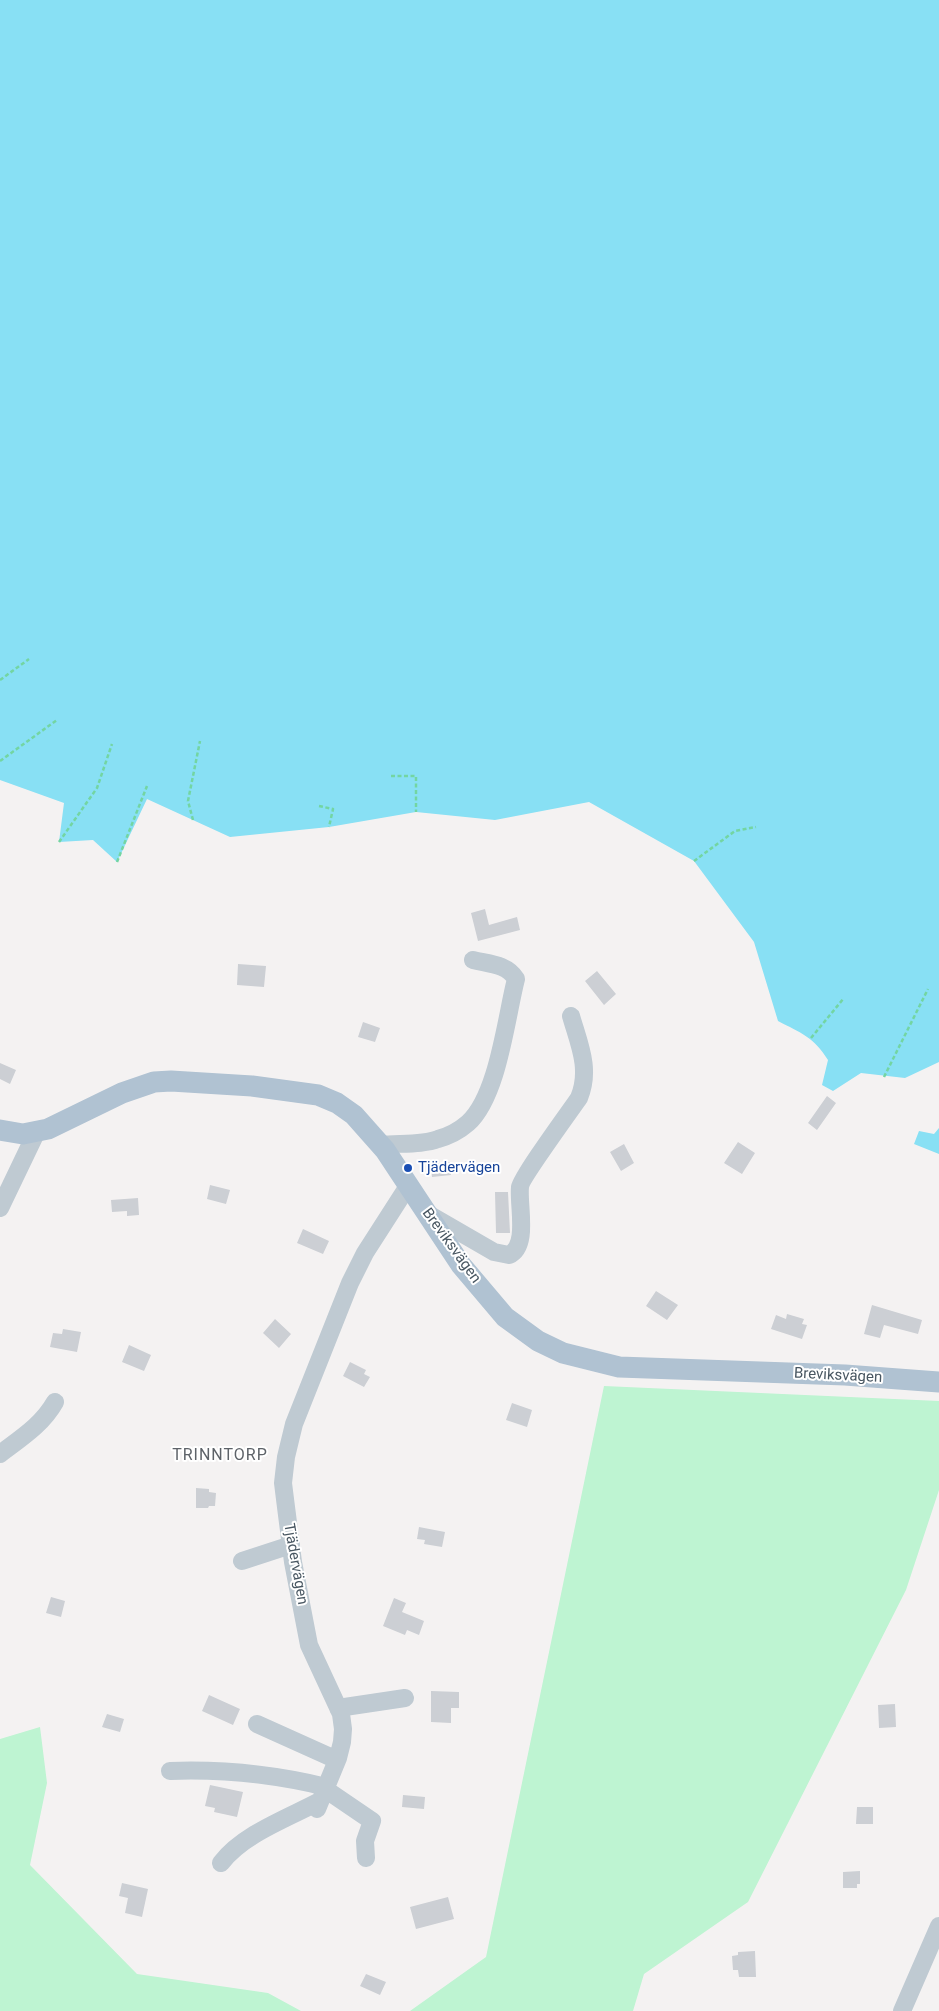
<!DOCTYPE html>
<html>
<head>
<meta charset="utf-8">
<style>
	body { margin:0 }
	canvas { display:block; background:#f4f2f2 }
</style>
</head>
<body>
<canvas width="939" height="2011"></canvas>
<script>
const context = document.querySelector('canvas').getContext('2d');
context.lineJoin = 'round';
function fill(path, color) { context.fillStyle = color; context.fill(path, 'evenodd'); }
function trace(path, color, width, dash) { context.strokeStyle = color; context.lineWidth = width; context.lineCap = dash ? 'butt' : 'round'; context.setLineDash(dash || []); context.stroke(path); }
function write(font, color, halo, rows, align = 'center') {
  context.font = font + ' Roboto,sans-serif'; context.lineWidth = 4; context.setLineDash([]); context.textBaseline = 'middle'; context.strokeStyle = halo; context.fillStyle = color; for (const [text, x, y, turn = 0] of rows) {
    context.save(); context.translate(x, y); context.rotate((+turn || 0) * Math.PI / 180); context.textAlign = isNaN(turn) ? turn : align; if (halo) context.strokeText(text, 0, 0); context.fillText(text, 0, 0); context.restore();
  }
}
const green = new Path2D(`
	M604,1386l335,15v89l-33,100 -158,312 -104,72 -11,37h-223l76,-54z
	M40,1727l7,56 -17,82 107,109 131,19 33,18h-301v-272z`);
const water = new Path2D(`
	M0,0h939v1062l-34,16 -44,-5 -28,18 -11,-6 6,-25c-14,-23 -27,-27 -50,-39l-24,-79 -60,-81 -105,-59 -94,18 -79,-8 -87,15 -99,10 -83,-38 -30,63 -24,-22 -34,2 5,-39 -64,-23z
	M939,1128v26l-25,-10 5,-13 15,3z`);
const building = new Path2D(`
	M485,909l4,16 28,-8 3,13 -42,11 -7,-28z
	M238,964l28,2 -2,21 -27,-2z
	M597,971l19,23 -12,11 -19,-24z
	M363,1022l17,6 -5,14 -17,-5z
	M0,1063l16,7 -6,14 -10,-5z
	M827,1096l9,7 -19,27 -9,-7z
	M738,1142l17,11 -13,21 -18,-11z
	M624,1144l10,19 -13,8 -11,-19z
	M450,1162l1,13 -19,2 -1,-13z
	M210,1185l20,5 -4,14 -19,-5z
	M495,1192h13l2,41h-14z
	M138,1198l1,17 -12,1v-5l-15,1 -1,-12z
	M303,1229l26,12 -6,13 -26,-11z
	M656,1291l22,14 -11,15 -21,-14z
	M872,1305l50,15 -4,14 -34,-9 -4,13 -16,-4z
	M787,1314l17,5 -2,5 5,1 -5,14 -31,-10 5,-14 10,4z
	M275,1319l16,15 -12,14 -16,-15z
	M63,1329l18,3 -4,20 -27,-5 3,-14 9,1z
	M129,1345l22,10 -7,16 -22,-9z
	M350,1362l16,8 -2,4 6,3 -6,10 -21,-11z
	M512,1403l20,7 -5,17 -21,-7z
	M196,1488l13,1v3l7,1 -1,13h-6l-1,2h-12z
	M419,1527l26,5 -3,15 -18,-3 1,-4 -8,-1z
	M51,1597l14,4 -4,16 -15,-4z
	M394,1598l12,5 -4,9 22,9 -5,14 -12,-5 -2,5 -22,-9z
	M431,1691l28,1v16h-8v15l-20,-1z
	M209,1695l31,14 -7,16 -31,-14z
	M895,1704l1,23 -17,1 -1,-23z
	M107,1714l17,5 -4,13 -18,-5z
	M210,1785l33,7 -6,25 -23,-5 1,-4 -10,-2z
	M403,1795l22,2 -1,12 -22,-2z
	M857,1807h16v17h-17z
	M860,1871v13h-3v4h-14v-16z
	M122,1883l26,6 -6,28 -17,-4 3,-15 -9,-2z
	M448,1897l6,22 -38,10 -6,-22z
	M755,1951l1,26h-17l-1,-7h-5l-1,-14 6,-1v-3z
	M366,1974l20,8 -6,13 -20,-9z`);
const path = new Path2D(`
	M0,680l29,-21
	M0,761l57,-41
	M391,776h25v36
	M319,806l14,3 -4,18
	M193,820l-5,-19 12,-60
	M59,842l38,-54 15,-44
	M694,861l41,-30 21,-4
	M117,862l30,-76
	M811,1038l33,-40
	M884,1077l44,-88`);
const minor = new Path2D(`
	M381,1145c17,-2 42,0 57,-6 11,-3 22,-9 30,-16 30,-27 38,-105 48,-144 -9,-15 -27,-15 -43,-19
	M0,1208l36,-75
	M430,1215l64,37 15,3c20,-9 9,-49 11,-68 1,-9 50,-76 59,-89 12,-29 0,-54 -8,-82
	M0,1454c21,-16 42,-29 55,-52
	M242,1561l49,-16
	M338,1708l67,-10
	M257,1724l80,36
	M170,1771c55,-2 103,3 156,16
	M325,1789l47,32 -7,20 1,17
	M317,1809l21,-51 4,-16 1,-13 -2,-15 -32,-69 -16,-83 -7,-55 -3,-24 3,-26 8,-33 56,-141 15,-30 43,-67
	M221,1863c22,-29 67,-45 99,-62
	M902,2011l37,-85`);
const major = new Path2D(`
	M0,1130l23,4 25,-5 74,-36 32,-11 17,-1 81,5 66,9 19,8 17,12 31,35 76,115 44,52 33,24 25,12 56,14 226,8 94,7`);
const markers = [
	[408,1168,5,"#1a4fb4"]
];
const transitNames = [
	["Tjädervägen",418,1168]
];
const streetNames = [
	["Breviksvägen",451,1246,54],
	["Breviksvägen",838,1376,3],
	["Tjädervägen",295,1564,80]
];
const neighbourhoodNames = [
	["TRINNTORP",220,1456]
];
fill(green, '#bef4d2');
fill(water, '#88e0f4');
fill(building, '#cccfd4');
trace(path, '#73d5a2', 2.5, [4, 2.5]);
trace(minor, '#bfcad2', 18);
trace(major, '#b0c2d2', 21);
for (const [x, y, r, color] of markers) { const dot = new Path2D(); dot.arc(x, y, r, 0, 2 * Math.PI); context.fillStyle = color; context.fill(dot); trace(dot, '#fff', 2); }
write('15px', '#164399', '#fff', transitNames, 'left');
write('15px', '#485661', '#fff', streetNames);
context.letterSpacing = '1px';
write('16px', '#5d6268', '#fff', neighbourhoodNames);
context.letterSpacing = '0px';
</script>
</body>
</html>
